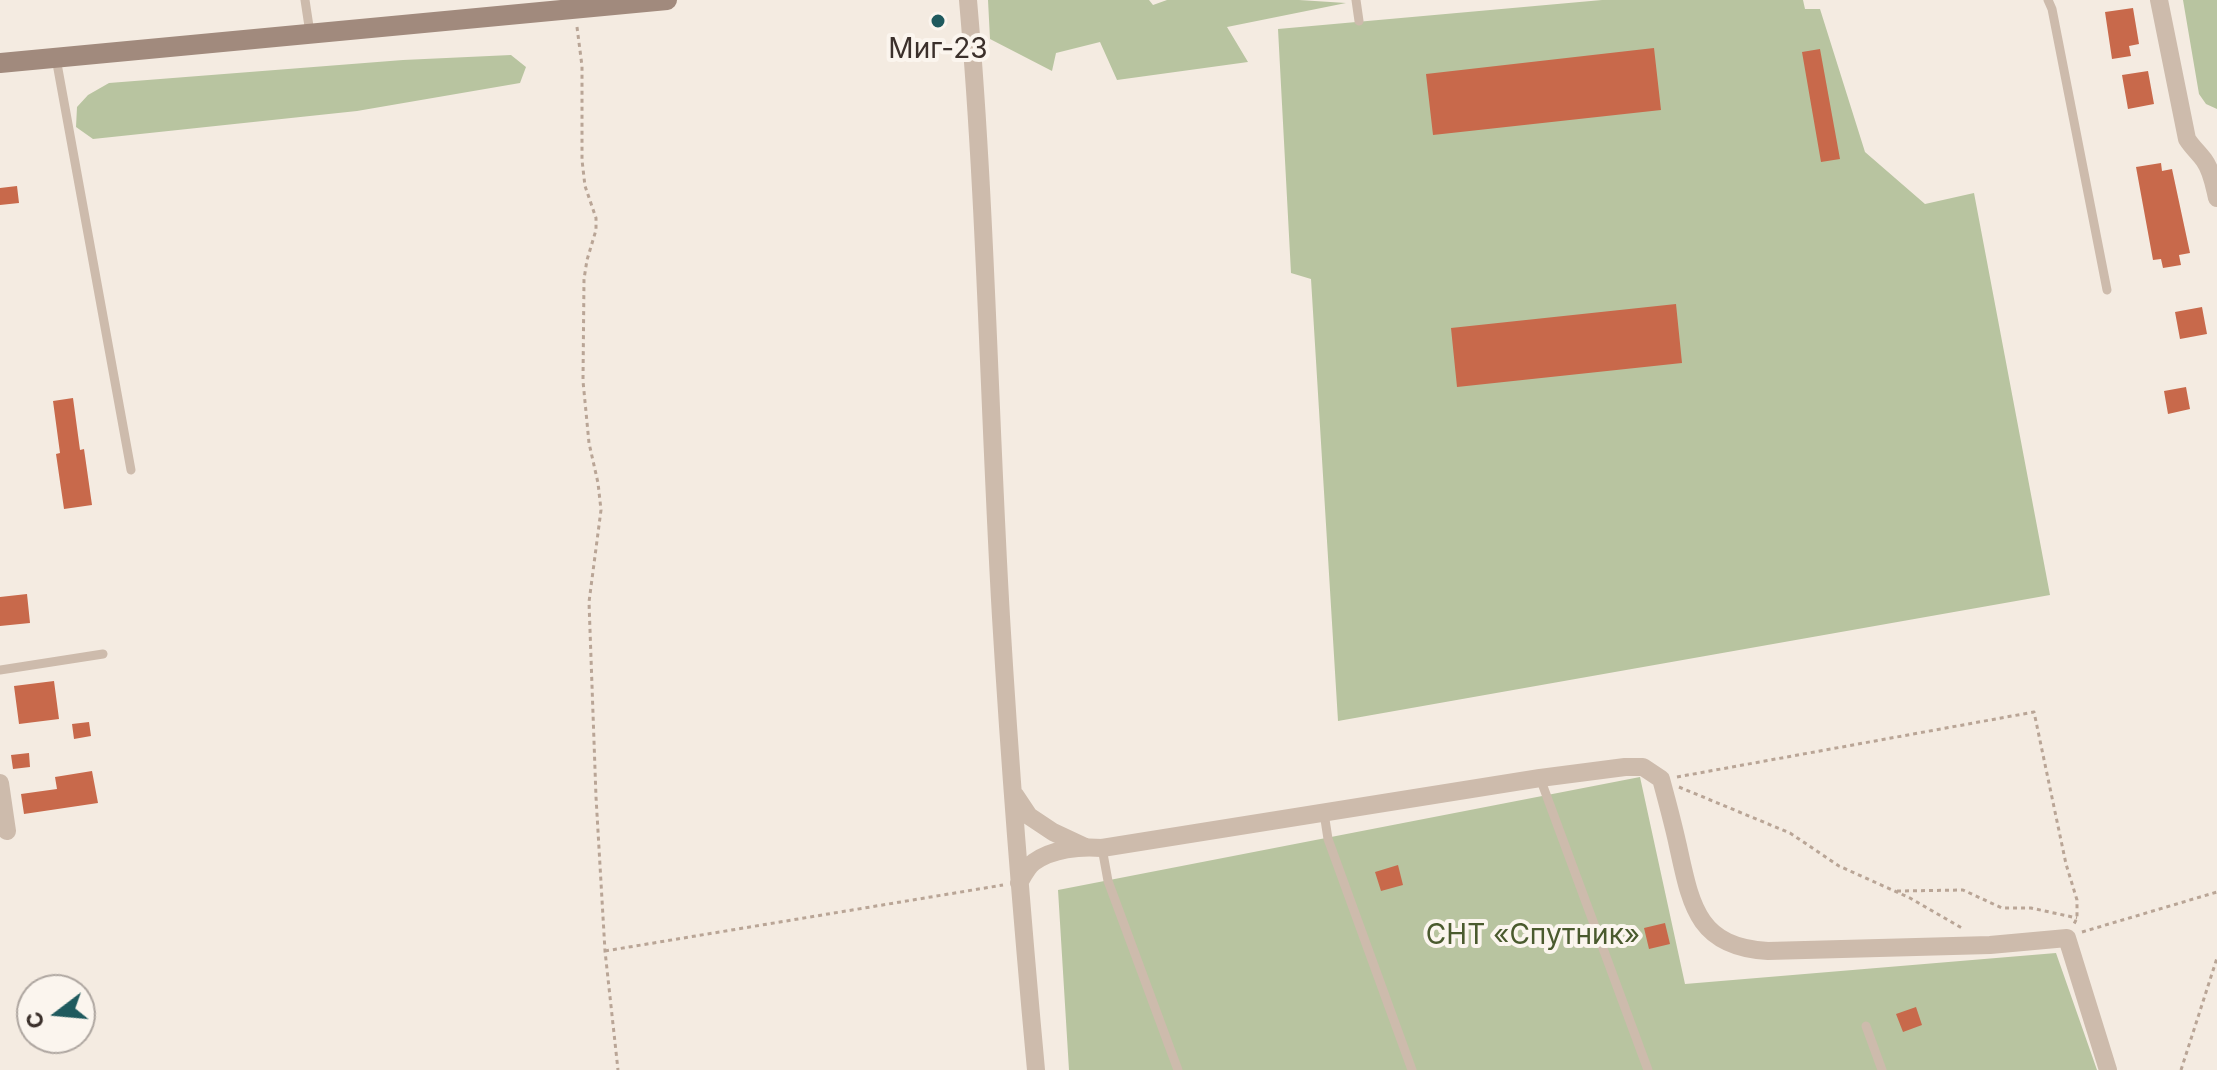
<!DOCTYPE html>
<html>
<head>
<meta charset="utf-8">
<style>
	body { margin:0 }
	#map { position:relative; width:2217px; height:1070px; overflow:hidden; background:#f4ebe1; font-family:Inter,sans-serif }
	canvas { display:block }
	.north { position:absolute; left:16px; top:974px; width:80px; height:80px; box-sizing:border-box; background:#fbf5ee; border:2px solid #aea6a0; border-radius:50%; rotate:254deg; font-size:22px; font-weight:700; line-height:32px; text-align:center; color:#3b302b }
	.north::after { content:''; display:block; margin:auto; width:28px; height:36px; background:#1f5a5e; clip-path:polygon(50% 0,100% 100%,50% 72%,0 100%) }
</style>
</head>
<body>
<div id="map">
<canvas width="2217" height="1070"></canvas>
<div class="north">С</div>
</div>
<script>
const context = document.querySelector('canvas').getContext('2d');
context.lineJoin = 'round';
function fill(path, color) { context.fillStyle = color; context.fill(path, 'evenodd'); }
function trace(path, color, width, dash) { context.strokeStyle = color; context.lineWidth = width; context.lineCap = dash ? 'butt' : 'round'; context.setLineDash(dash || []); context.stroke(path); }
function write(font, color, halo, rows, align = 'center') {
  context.font = font + ' Inter,sans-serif'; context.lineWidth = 8; context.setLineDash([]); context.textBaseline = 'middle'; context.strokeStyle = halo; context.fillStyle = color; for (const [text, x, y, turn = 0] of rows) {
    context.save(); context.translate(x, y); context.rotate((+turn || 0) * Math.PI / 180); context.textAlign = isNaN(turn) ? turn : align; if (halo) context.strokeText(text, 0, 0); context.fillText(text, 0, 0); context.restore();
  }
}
const green = new Path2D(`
	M988,0h161l4,5 14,-5h132l47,3 -119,24 21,35 -131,18 -17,-38 -44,11 -4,18 -62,-32z
	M1602,0h201l2,9h15l45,143 60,52 49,-11 76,402 -712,126 -27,-442 -20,-6 -13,-244z
	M2183,0h34v109l-11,-5 -7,-10z
	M511,55l15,12 -6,16 -163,28 -264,28 -17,-12 1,-20 11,-12 21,-12 294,-23z
	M1640,777l45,207 371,-31 41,117h-1028l-11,-180z`);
const building = new Path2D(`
	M2133,8l6,36 -10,2 2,10 -19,3 -7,-47z
	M1654,48l7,62 -228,25 -7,-61z
	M1820,49l20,110 -19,3 -19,-110z
	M2148,71l6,33 -26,5 -6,-34z
	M2161,163l1,8 10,-2 18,84 -11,2 2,10 -18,3 -2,-9 -8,1 -17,-93z
	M17,186l2,17 -19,2v-17z
	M1676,304l6,59 -225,24 -6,-59z
	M2202,307l5,27 -27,5 -5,-27z
	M2186,387l4,22 -22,5 -4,-23z
	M73,398l7,52 4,-1 8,56 -28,4 -8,-55 4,-1 -7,-52z
	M27,594l3,29 -30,3v-29z
	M54,681l5,38 -40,5 -5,-38z
	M89,722l2,14 -17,3 -2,-15z
	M29,753l1,14 -17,2 -2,-14z
	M92,771l6,32 -74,11 -3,-20 36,-5 -2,-12z
	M1398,865l5,20 -22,6 -6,-19z
	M1665,923l5,21 -21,5 -5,-21z
	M1916,1007l6,18 -19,7 -7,-18z`);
const path = new Path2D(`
	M577,27l5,39v94l3,26 11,32v12l-9,30 -3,19 -1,102 6,62 9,40 3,27 -12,92 7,195 9,154 13,119
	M1677,777l357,-65 32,152 11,36v18l-3,6
	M1679,787l111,46 49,33 71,32 52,30
	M1897,891l66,-1 39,18h29l46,10
	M2082,932l135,-40
	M605,951l398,-66
	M2181,1070l36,-112`);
const lane = new Path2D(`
	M305,0l5,33
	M1356,0l3,21
	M2048,0l4,9 55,281
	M56,58l75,412
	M0,670l103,-16
	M1540,778l108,292
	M1324,813l4,26 84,231
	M1102,848l6,33 70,189
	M1866,1026l16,44`);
const street = new Path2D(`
	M968,0c18,205 21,411 33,617 9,151 21,302 35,453
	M2159,0l28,139c5,8 11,13 17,21 8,11 10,25 13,38
	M0,783l7,48
	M1015,795l14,21 24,16 32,15
	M1019,883c4,-7 9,-17 15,-21 18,-13 46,-16 68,-14l438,-70 85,-11h18l18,12c6,22 12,44 17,67 13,59 19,101 90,105l222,-6 77,-7 41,132`);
const secondary = new Path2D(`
	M0,63l667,-63`);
const markers = [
	[938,21,8,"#1f5a5e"]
];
const poiNames = [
	["Миг-23",938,50]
];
const parkNames = [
	["СНТ «Спутник»",1533,936]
];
fill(green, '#b8c4a0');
fill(building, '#c8694b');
trace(path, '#b9a596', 3, [4, 4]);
trace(lane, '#cdbbac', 9);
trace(street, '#cdbbac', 18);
trace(secondary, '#a18a7d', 20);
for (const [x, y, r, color] of markers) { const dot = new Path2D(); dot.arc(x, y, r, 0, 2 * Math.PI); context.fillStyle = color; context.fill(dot); trace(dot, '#fbf5ee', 3); }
write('28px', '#3b302b', '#fbf5ee', poiNames);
write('28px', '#4a5a2e', '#fbf5ee', parkNames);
</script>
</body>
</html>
